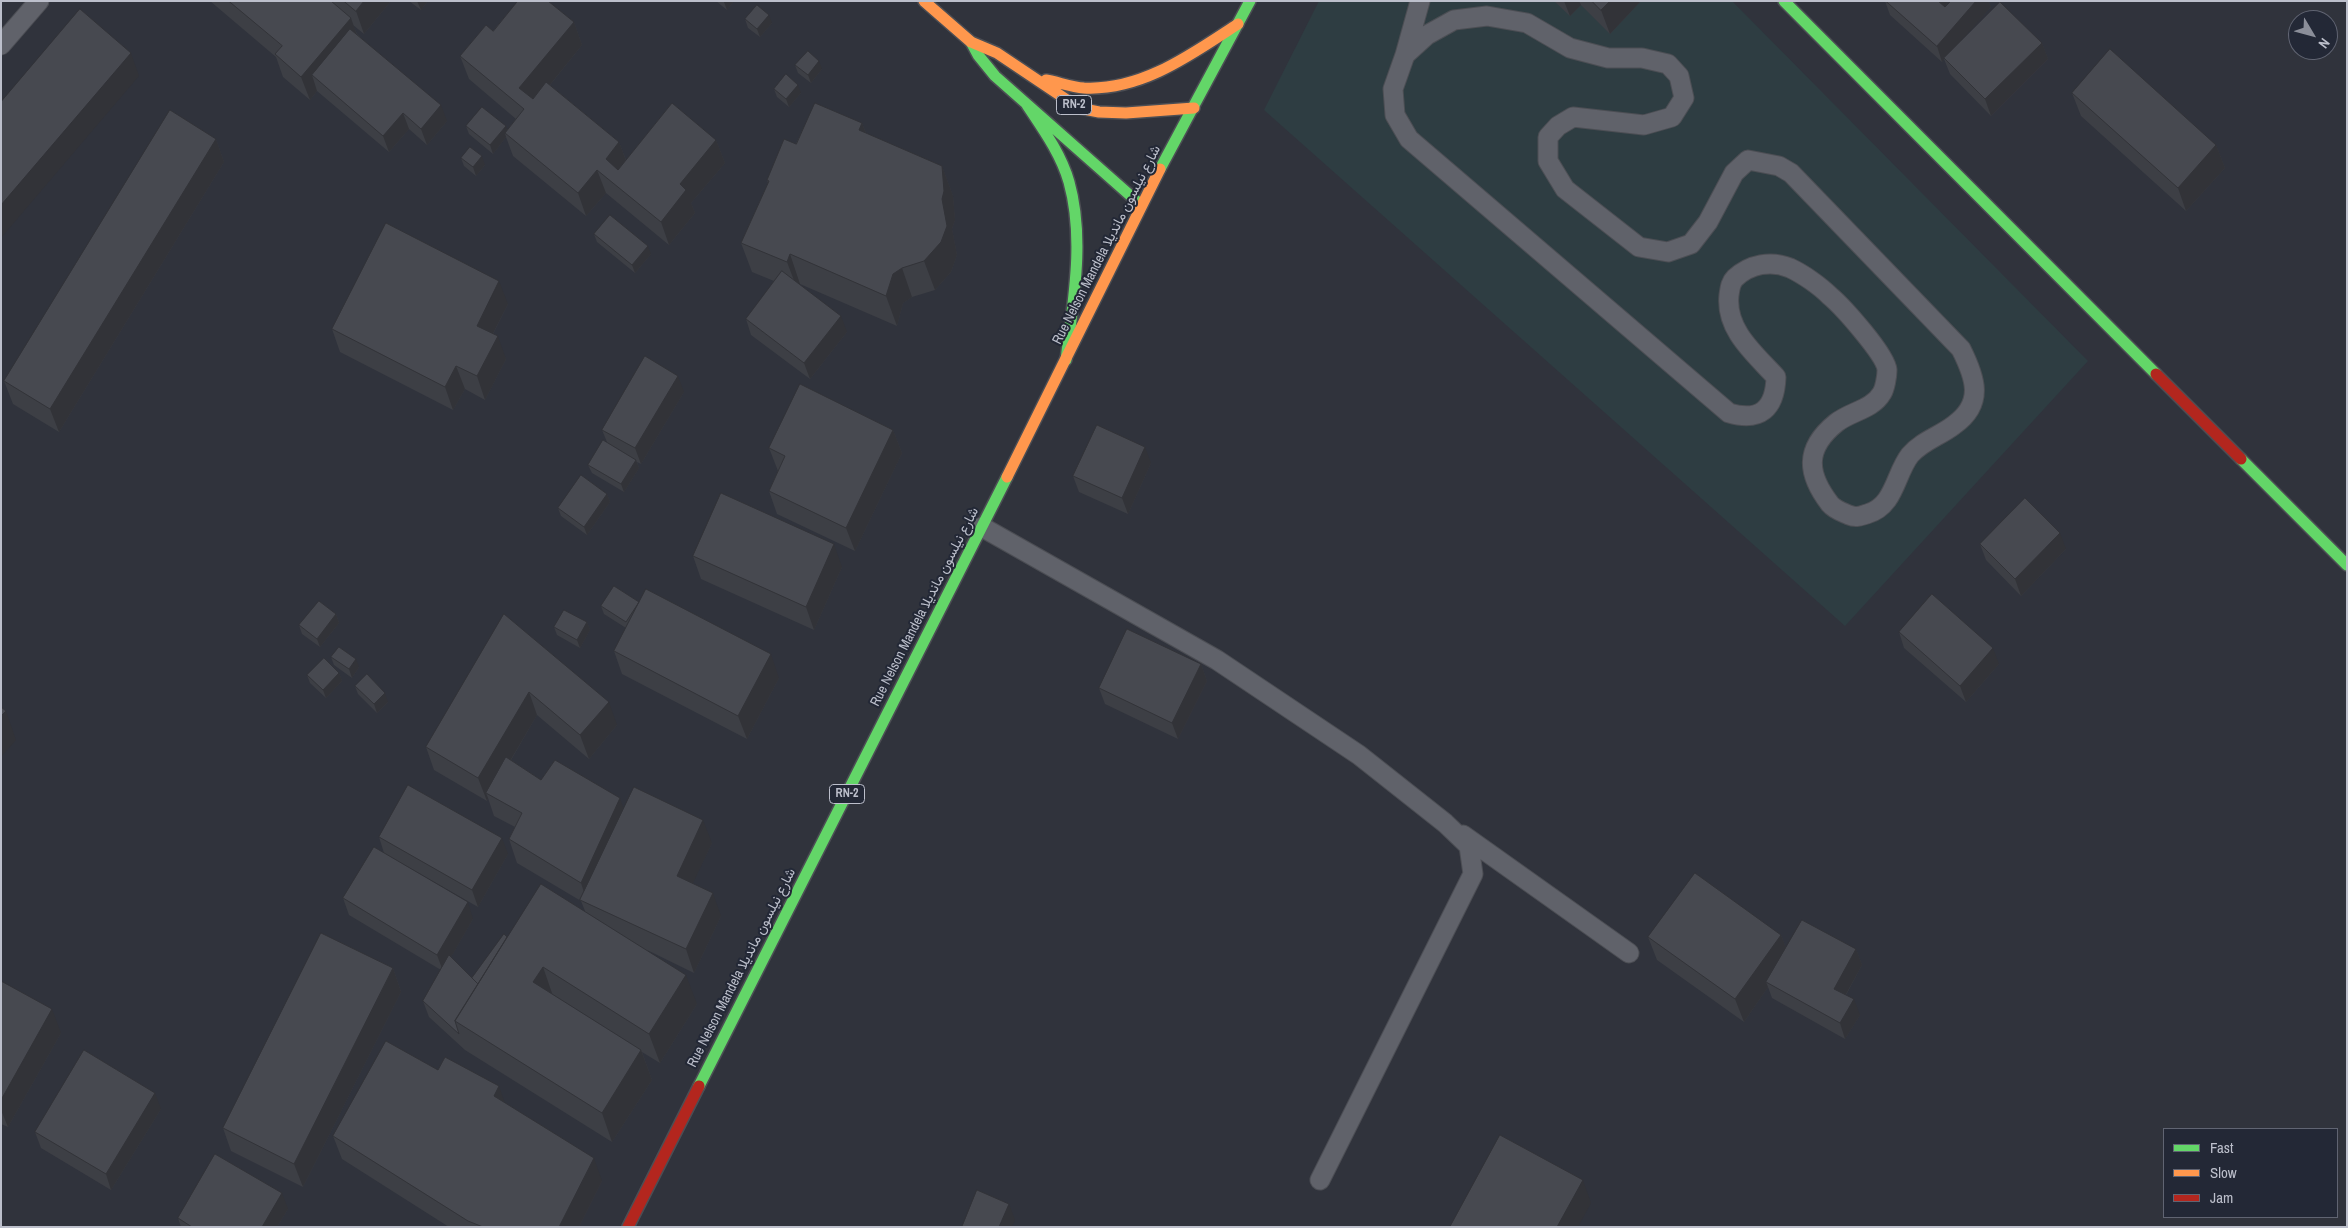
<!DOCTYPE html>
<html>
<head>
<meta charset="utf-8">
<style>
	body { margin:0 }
	#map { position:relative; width:2348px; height:1228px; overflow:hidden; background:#30333c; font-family:"Archivo Narrow",sans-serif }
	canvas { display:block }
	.frame { position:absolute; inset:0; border:2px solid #bcbfcb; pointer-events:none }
	.legend { position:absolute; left:2163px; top:1128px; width:175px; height:90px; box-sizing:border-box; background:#232836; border:1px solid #606472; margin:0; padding:6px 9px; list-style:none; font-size:15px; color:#bcbfcb }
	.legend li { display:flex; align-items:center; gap:10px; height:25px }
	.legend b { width:25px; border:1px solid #606472 }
	.north { position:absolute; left:2288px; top:10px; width:50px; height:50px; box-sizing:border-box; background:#232836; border:1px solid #606472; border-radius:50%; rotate:127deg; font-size:14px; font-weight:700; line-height:20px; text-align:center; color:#bcbfcb }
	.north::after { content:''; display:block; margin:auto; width:18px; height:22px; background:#8b8e99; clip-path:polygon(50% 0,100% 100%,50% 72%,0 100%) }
</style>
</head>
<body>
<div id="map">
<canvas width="2348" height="1228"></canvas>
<div class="frame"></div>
<ul class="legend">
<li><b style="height:6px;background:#63d668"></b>Fast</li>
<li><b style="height:6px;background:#ff974d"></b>Slow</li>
<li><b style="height:6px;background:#b3261e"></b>Jam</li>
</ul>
<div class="north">N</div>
</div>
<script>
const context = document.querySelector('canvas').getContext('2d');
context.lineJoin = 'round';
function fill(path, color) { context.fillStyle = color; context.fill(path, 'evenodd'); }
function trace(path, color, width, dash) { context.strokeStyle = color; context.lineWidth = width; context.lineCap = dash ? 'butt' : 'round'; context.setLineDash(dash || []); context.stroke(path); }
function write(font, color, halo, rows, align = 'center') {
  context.font = font + ' "Archivo Narrow",Vazirmatn,sans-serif'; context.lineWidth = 4; context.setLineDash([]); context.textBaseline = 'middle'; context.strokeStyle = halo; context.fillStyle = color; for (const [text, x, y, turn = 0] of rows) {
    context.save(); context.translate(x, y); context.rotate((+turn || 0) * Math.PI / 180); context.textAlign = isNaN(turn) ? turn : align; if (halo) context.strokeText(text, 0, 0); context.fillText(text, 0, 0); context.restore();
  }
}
const green = new Path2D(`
	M1319,1h413l356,360 -243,265 -581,-516z`);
const lane = new Path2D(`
	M1487,16l40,7 43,25 38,10h34l26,6 11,12 5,22 -12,19 -28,8 -71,-8 -15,9 -10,11v24l17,28 74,58 29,5 23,-8 17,-22 26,-49 14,-13 31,6 12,7 170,176c14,28 24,54 -7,76 -14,11 -32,16 -44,30 -15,19 -15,51 -43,59 -7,2 -11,4 -18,1 -7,-3 -14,-5 -19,-11 -23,-30 -26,-55 6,-81 15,-12 36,-13 46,-30 3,-5 5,-17 5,-23 -1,-15 -44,-63 -57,-74 -10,-10 -27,-22 -40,-28 -19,-8 -40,-4 -55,10 -5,5 -5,11 -6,17 -4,35 26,59 47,82 -1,32 -16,45 -47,36l-320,-274 -14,-24 -2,-26 12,-34 22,-20 27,-15z
	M1,45l38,-44
	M1405,55l15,-54
	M982,527l235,133 142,95 86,68 24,23 4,28 -153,306
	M1463,835l166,118`);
const fast = new Path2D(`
	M1784,1l372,373
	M971,42l7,13 17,21 146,129
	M1027,105c16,24 34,49 42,77 16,57 4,120 -3,178
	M1160,169l90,-168
	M2241,459l106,106
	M699,1086l308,-609`);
const slow = new Path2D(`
	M924,1l47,41 26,11 82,55 20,4 27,1 68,-5
	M1046,80c12,2 25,7 38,8 58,3 108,-34 154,-64
	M1007,477l153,-308`);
const jam = new Path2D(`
	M2156,374l85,85
	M628,1227l71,-141`);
const wall = new Path2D(`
	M210,1h181l-27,33 -11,-9 4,9 90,87 -20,24 -18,-16 -20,23 -72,-61 -7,9 -27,-23 -7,-20z
	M409,1h19l-7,9z
	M716,1h18l-7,9z
	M1554,1h87l-31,33 -29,-29 -11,11z
	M1885,1h64l-5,6h1l6,-6h37l3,6 -31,34 82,2 6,16 -57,57 -41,-42 -6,-15 -2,3 -52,-47z
	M745,19l27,4 -12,14 -12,-9z
	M574,22l8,23 -32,40 69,57 7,18 90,-20 9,23 -34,40 4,10 -26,32 -63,-52 -20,23 -73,-60 -7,-19 -13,17 -24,-20 -3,-8 41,4 9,-11 -47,-40 -9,-23 33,-25z
	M795,65l27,4 -11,14 -13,-10z
	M774,89l27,4 -12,14 -12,-10z
	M2072,93l144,52 9,23 -39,43 -105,-95z
	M862,123l4,10 76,33 11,30 2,24 -3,9 5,26 -6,17 -16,18 -23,7 -9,6 -6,23 -97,-42v1l47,47 -37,47 -59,-44 -5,-16 28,-38 -22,-9 -11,-29 27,-60 -1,-3 29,-36z
	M216,139l8,23 -165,270 -46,-28 -9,-23z
	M461,158l24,7 -9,11 -12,-10z
	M594,234l57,20 -16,19 -38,-31z
	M508,304l-15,30 13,25 -21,41 -20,-11 -12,21 -113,-58 -8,-23z
	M684,392l-43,72 -4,-2 2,6 -15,24 -32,-19 -4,-8 19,-23 -5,-12z
	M893,430l9,23 -47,98 -78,-37 -8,-23 9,-20 -9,-23z
	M1151,463l-23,51 -49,-22 -6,-16z
	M607,494l3,8 -23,33 -26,-19 -3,-8z
	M1980,544l86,5 -45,47 -35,-36z
	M693,556l149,11 -28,63 -113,-51z
	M639,602l140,76 -32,61 -125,-65 -8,-23 12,-23 -22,-14 -3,-8z
	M336,614l3,9 -19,24 -18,-13 -3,-9z
	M504,614l113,111 -28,34 -52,-44 -26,45 30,20 83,29 88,34 -20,41 29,32 -27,57 -47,-23 50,54 -37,59 -18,-11 10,28 -40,62 -147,-92 -36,-33 -6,-16 18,-31 -92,-55 -6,-17 41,-45 -5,-16 129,17 -30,53 -77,-44 72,56 -22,38 21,21 35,-41 78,-26 -4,-10 -64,-38 -8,-24 6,-12 -21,-11 -6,-18 -1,3 -53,-31 -8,-23z
	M587,622l3,8 -10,18 -23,-13 -3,-8z
	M1899,632l100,32 -33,38 -62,-54z
	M331,657l28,10 -7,11 -18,-13z
	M1201,664l6,17 -29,58 -73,-35 -6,-16z
	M339,673l3,8 -16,17 -16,-15 -3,-8z
	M355,686l33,16 -11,11 -19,-19z
	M1781,935l5,13 70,1 6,16 -16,30 14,20 -15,24 -73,-41 -4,-11 -24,35 -87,-62 -9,-23z
	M393,968l8,24 -98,195 -72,-36 -8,-23z
	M1,981l60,52 -53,94 -7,-3z
	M438,1070l67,33 97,78 -23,46h-130l-107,-68 -9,-23z
	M161,1109l-50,81 -70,-42 -6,-16z
	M288,1209l-11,18h-96l-3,-9z`);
const shadedWall = new Path2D(`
	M364,1h27l-27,33 -8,-23z
	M417,1h11l-7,9z
	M724,1h10l-7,9 -3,-8z
	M1564,1h15l2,4 -11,11z
	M1610,1h31l-31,33 -9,-24z
	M1935,1h14l-10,12z
	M1976,1h12l3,6 -46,52 -1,-1v1l-2,3 -5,-16z
	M769,15l3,8 -12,14 -3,-8z
	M351,18l8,23 -47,34 5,16 -7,9 -9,-23z
	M574,22l8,23 -54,67 -9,-24z
	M2042,43l6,16 -57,57 -6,-17z
	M131,53l8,23 -138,162v-33z
	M819,61l3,8 -11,14 -3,-8z
	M798,85l3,8 -12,14 -3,-8z
	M441,105l6,16 -20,24 -6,-16z
	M403,113l6,16 -20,23 -6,-16z
	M862,123l11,29 -14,-22z
	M506,126l3,8 -4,-1 1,4 -13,17 -3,-9z
	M216,139l8,23 -165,270 -9,-23z
	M716,140l9,23 -34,40 4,10 -26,32 -8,-23 19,-38z
	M619,142l9,24 -13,16 -9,-23z
	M2216,145l9,23 -39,43 -8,-23z
	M482,156l3,9 -9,11 -3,-9z
	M942,166l11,30 2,24 -3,9 5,26 -6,17 -16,18 -11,-29 18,-62z
	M597,170l9,23 -20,23 -8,-23z
	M648,246l3,8 -16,19 -3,-8z
	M790,254l10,30 -2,7 -11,-29z
	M902,268l10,29 -9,6 -6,23 -11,-30 7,-22z
	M499,281l9,23 -23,45 -8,-23z
	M841,316l6,16 -37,47 -6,-16z
	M498,336l8,23 -21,41 -8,-24z
	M456,366l9,23 -12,21 -8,-23z
	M678,376l6,16 -43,72 -6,-16z
	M893,430l9,23 -47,98 -9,-23z
	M1145,447l6,16 -23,51 -6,-16z
	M636,460l3,8 -15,24 -3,-8z
	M607,494l3,8 -23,33 -3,-8z
	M2060,533l6,16 -45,47 -6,-17z
	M834,544l8,23 -28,63 -8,-23z
	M336,614l3,9 -19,24 -3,-8z
	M587,622l3,8 -10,18 -3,-8z
	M1993,648l6,16 -33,38 -6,-16z
	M771,654l8,24 -32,61 -9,-23z
	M356,659l3,8 -7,11 -3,-9z
	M1201,664l6,17 -29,58 -6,-16z
	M339,673l3,8 -16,17 -3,-8z
	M529,692l8,23 -47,80 -4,-2 2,5 -1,3 -9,-23z
	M385,693l3,9 -11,11 -3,-9z
	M609,702l8,23 -28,34 -9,-24z
	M6,711l10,29 -15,17v-41z
	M620,798l8,24 -40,82 -7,-21z
	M703,820l9,23 -27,57 -8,-24z
	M502,838l6,16 -30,53 -6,-17z
	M713,893l8,23 -27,57 -8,-24z
	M468,902l5,17 -30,52 -6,-16z
	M1781,935l9,23 -24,24 2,5 -24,35 -9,-23z
	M1856,949l6,16 -22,40 -6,-16z
	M543,967l10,29 -20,-14z
	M393,968l8,24 -98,195 -9,-23z
	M686,975l11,29 -37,59 -11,-29z
	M1854,999l6,16 -15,24 -5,-16z
	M52,1009l9,24 -53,94 -7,-17v-10z
	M641,1050l11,30 -40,62 -10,-29z
	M499,1086l8,23 -13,-13z
	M155,1093l6,16 -50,81 -5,-16z
	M594,1158l8,23 -23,46h-20z
	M1583,1180l8,23 -13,24h-21z
	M282,1193l6,16 -11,18h-15z
	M1009,1204l6,16 -3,7h-13z`);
const building = new Path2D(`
	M229,1h102l20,17 -50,59 -26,-23 7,-8z
	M344,1h20l-8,10z
	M518,1h30l26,21 -55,66 14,11 13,-17 73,60 -13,17 12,11 54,-67 44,37 -36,44 6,6 -25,32 -64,-52 -19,23 -73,-60 19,-24 -64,-53 26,-31 7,6z
	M1592,1h18l-9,9z
	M1886,1h52l7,6 6,-6h25l-39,45z
	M2000,2l42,41 -57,56 -41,-41z
	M757,5l12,10 -12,14 -12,-10z
	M80,9l51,44 -130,152v-103z
	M350,29l91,76 -20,24 -18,-16 -20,23 -71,-61z
	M2110,49l106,96 -38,43 -106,-95z
	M808,51l11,10 -11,14 -13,-10z
	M786,74l12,11 -12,14 -12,-10z
	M815,103l47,20 -3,7 83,36 2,25 -2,8 5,27 -6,16 -17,19 -22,7 -9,6 -7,22 -96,-42 -3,8 -46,-19 28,-62 -2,-1 17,-41 12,5z
	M482,107l24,19 -16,19 -24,-19z
	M170,110l46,29 -166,270 -46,-28z
	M470,147l12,9 -9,11 -12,-9z
	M610,215l38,31 -16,19 -38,-31z
	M386,223l113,58 -22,45 21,10 -21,40 -21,-10 -11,21 -113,-58z
	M782,271l59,45 -37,47 -58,-44z
	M645,356l33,20 -43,72 -33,-18z
	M800,384l93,46 -47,98 -77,-37 16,-35 -16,-8z
	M1097,425l48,22 -23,51 -49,-22z
	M603,440l33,20 -15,24 -33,-19z
	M581,475l26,19 -23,33 -26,-19z
	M721,493l113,51 -28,63 -113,-51z
	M2025,498l35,35 -45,46 -35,-35z
	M614,586l25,16 -13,20 -25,-16z
	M646,589l125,65 -33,62 -124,-65z
	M1932,594l61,54 -33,38 -61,-54z
	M319,601l17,13 -19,25 -18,-14z
	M564,610l23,12 -10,18 -23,-13z
	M504,614l105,88 -29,33 -51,-43 -51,86 -52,-31z
	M1127,629l74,35 -29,59 -73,-35z
	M339,647l17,12 -7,10 -18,-12z
	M324,658l15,15 -16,17 -16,-15z
	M367,674l18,19 -11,11 -19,-18z
	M1,707l5,4 -5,5z
	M506,757l35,23 14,-20 65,38 -39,85 -72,-44 13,-26 -36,-20z
	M408,785l94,53 -30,52 -93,-53z
	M634,787l69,33 -26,56 36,17 -27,56 -106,-49z
	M374,847l94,55 -31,53 -94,-57z
	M1695,873l86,62 -46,64 -87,-62z
	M541,884l145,91 -37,59 -106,-67 -10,15 108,68 -39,63 -147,-92z
	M1802,920l54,29 -22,40 20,10 -14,24 -74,-41z
	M321,933l72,35 -99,196 -71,-36z
	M504,934l3,3 -29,47 -6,-6z
	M449,955l29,29 -23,37 4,13 -36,-33z
	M1,981l51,28 -51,91z
	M386,1041l52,29 7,-13 54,29 -5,10 100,62 -35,69h-76l-15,-6 -135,-85z
	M84,1050l71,43 -49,81 -71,-42z
	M1500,1135l83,45 -26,47h-107z
	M215,1154l67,39 -20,34h-70l-14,-9z
	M977,1190l32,14 -10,23h-37z`);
const shields = [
	[1074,105,35],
	[847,794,35]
];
const shieldNames = [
	["RN-2",1074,105],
	["RN-2",847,794]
];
const streetNames = [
	["Rue Nelson Mandela شارع نيلسون مانديلا",1107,245,-63],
	["Rue Nelson Mandela شارع نيلسون مانديلا",925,607,-63],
	["Rue Nelson Mandela شارع نيلسون مانديلا",742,968,-63]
];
fill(green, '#2e3d42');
trace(lane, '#4c4e54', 21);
trace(fast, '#4c4e54', 14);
trace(slow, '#4c4e54', 14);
trace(jam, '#4c4e54', 14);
trace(lane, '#60626a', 19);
trace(fast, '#63d668', 11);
trace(slow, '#ff974d', 11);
trace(jam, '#b3261e', 11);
fill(wall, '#3d3f45');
fill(shadedWall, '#323338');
fill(building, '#474950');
trace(building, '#323338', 1);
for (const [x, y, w] of shields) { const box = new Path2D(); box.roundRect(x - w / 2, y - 9.5, w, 19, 4); context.fillStyle = '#232836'; context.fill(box); trace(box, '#bcbfcb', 1); }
write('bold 12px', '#bcbfcb', null, shieldNames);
write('14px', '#bcbfcb', '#232836', streetNames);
</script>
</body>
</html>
